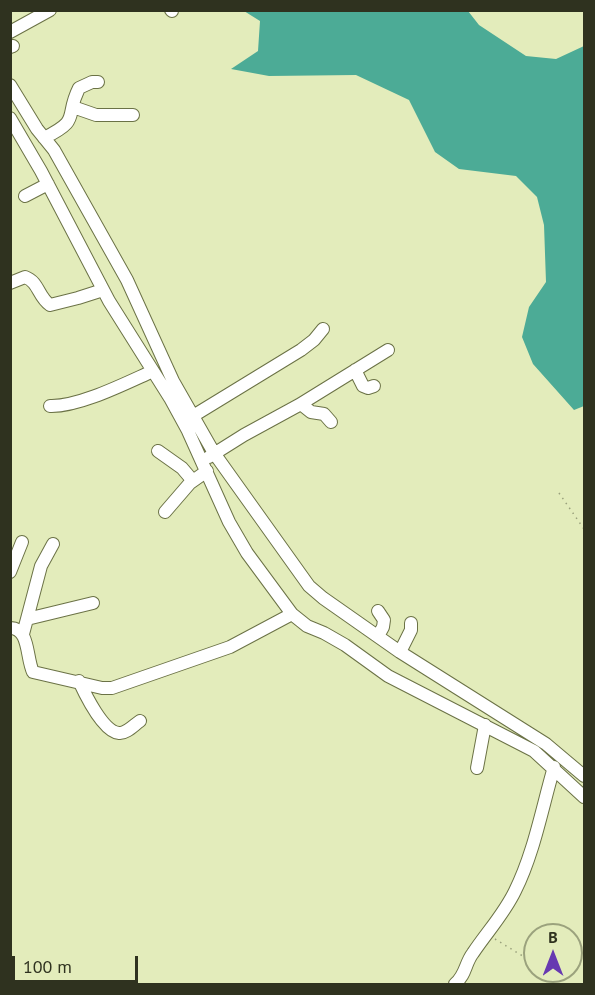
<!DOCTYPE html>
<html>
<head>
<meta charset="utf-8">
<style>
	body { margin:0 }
	#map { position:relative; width:595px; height:995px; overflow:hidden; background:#e3ecbb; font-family:"PT Sans",sans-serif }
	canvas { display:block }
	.frame { position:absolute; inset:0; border:12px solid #2f321f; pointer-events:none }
	.north { position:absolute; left:523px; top:923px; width:60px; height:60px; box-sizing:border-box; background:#e3ecbb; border:2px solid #9ba27d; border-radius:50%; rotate:0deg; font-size:16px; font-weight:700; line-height:24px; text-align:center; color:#2f321f }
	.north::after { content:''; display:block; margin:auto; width:21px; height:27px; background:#6739b1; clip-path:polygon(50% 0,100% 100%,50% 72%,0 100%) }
	.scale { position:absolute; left:12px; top:956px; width:126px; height:27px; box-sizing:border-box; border:3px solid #2f321f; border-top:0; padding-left:8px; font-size:18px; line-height:21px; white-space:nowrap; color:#2f321f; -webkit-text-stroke:4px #e3ecbb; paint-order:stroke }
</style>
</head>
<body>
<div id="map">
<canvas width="595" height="995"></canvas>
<div class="frame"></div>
<div class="north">B</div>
<div class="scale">100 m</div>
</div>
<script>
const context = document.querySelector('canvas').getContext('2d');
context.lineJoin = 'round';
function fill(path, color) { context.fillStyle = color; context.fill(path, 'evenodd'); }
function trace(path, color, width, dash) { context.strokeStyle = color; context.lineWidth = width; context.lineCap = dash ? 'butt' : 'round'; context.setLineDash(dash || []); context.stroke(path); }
const water = new Path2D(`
	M244,11h224l11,14 47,31 30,3 28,-13v360l-10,4 -41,-46 -11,-27 7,-30 17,-25 -2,-57 -7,-28 -21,-21 -57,-7 -24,-17 -26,-52 -53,-25 -87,1 -38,-7 27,-18 2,-30z`);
const path = new Path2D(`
	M559,493l25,36
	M495,939l39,24`);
const minor = new Path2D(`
	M171,10l1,1
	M10,32l40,-22
	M10,47l3,-1
	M10,85l27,44 17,21 73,130 46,101 41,72 95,133 14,12 77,54 146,92 38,32
	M73,107l23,8h37
	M10,118l31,53 68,130 61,97 18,33 41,91 18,31 45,61 15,12 17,7 21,12 43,31 146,75 50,46
	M44,138c38,-19 20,-20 35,-50l13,-6h6
	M25,196l23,-12
	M10,283l15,-6c14,5 13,20 25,28l28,-7 25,-8
	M355,370l8,16 5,2 6,-2
	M301,404l10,8 13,2 7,8
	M50,406c29,1 76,-23 103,-35
	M193,416l108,-66 13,-10 9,-11
	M158,451l24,17 11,13
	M209,457l35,-22 55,-30 89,-55
	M165,512l25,-29 17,-12
	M10,572l12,-30
	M378,611l6,9 -1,7 -5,9
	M27,619l66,-16
	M10,628c20,0 16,30 23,44l69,16h10l118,-41 62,-33
	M23,634l18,-68 12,-22
	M400,652l11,-22v-7
	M79,681c6,13 24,51 40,52 7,1 15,-8 21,-12
	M477,768l8,-43
	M455,984c11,-9 10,-21 18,-31 14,-21 31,-39 42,-62 19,-38 27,-83 39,-124`);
fill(water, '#4cab96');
trace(minor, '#6b7246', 14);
trace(path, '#9aa17c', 1.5, [1.5, 4.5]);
trace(minor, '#fff', 12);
</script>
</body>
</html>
